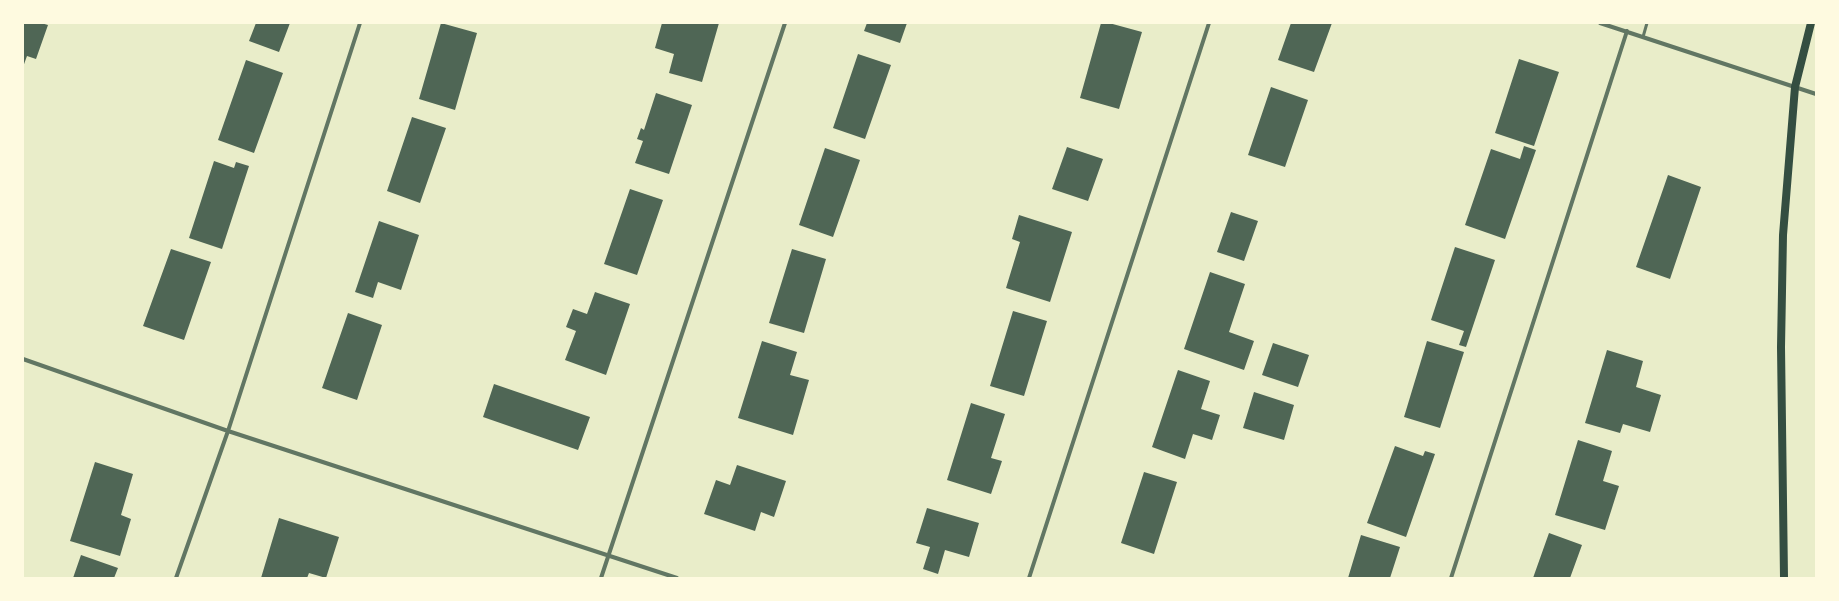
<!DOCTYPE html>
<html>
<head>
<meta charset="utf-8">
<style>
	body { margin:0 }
	#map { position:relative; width:1839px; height:601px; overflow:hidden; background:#e9edc9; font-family:"Source Sans 3",sans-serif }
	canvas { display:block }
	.frame { position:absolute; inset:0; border:24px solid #fefae0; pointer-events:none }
</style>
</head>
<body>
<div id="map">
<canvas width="1839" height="601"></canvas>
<div class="frame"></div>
</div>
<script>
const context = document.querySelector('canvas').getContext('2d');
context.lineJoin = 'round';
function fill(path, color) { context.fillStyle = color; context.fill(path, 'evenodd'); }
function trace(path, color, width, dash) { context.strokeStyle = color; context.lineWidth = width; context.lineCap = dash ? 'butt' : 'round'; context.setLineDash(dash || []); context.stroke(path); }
const building = new Path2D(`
	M23,23h18l7,2 -12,34 -9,-3 -4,11z
	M256,23h34l-11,29 -30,-11z
	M441,23l36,10 -22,77 -36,-11z
	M662,23h57l-17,59 -33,-9 5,-19 -19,-6z
	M867,23h40l-7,20 -36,-12z
	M1101,23h8l33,9 -23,77 -39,-11z
	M1291,23h41l-18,49 -36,-12z
	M858,54l33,11 -26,74 -32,-11z
	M1519,59l40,13 -25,74 -39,-13z
	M246,60l37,13 -29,80 -36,-13z
	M1271,87l37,13 -23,67 -37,-12z
	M656,93l36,12 -23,69 -34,-11 8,-22 -6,-2 4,-11 3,2z
	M412,117l34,11 -26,75 -33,-12z
	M1524,146l12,4 -31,89 -40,-14 26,-76 29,10z
	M1067,147l36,12 -15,42 -36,-12z
	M825,148l35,12 -27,77 -34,-12z
	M214,161l20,7 2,-6 13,4 -27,83 -33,-11z
	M1668,175l33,12 -31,92 -34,-12z
	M630,189l33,11 -26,75 -33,-11z
	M1231,212l27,9 -14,40 -27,-9z
	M1019,215l53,17 -22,70 -44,-14 14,-46 -8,-3z
	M379,221l40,14 -18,55 -23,-8 -5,16 -18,-6z
	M1455,247l40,13 -29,87 -7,-2 5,-14 -33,-11z
	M171,249l40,13 -27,78 -41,-14z
	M792,249l34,10 -22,74 -35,-10z
	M1210,272l35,12 -16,48 25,9 -10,29 -60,-21z
	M595,292l35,12 -24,71 -41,-15 11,-29 -10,-4 7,-18 14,5z
	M1013,311l34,10 -23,75 -34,-10z
	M348,313l34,12 -25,75 -35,-12z
	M762,341l35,11 -7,23 19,5 -16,55 -55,-17z
	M1427,341l37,11 -24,76 -36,-11z
	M1273,343l36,12 -11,32 -36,-12z
	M1607,350l36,11 -7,26 25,8 -11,37 -27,-8 -3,9 -35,-10z
	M1178,370l32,11 -9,28 19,6 -8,25 -19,-6 -8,25 -33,-12z
	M494,384l96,33 -12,33 -95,-33z
	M1254,392l40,13 -10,35 -41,-12z
	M971,403l34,11 -14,44 11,3 -11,33 -44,-14z
	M1578,440l34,11 -9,30 16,5 -14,44 -50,-15z
	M1395,446l28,10 2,-5 10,3 -29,83 -39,-14z
	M95,462l38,12 -12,41 10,4 -11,37 -50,-15z
	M737,465l49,16 -12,36 -13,-5 -6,19 -51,-17 12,-34 14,5z
	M1144,472l33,10 -23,72 -33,-11z
	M927,508l52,15 -10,34 -24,-7 -7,24 -15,-5 7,-22 -14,-4z
	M279,518l60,19 -13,41 -17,-5 -2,5h-46z
	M1549,533l33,12 -12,33h-37z
	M1361,535l39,12 -10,31h-42z
	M81,555l37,13 -4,10h-41z`);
const service = new Path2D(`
	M1643,37l4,-14`);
const minor = new Path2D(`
	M1600,23l216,71
	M23,359l205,72 449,147
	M176,578l52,-147 132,-408
	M601,578l184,-555
	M1029,578l180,-555
	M1451,578l176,-547`);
const secondary = new Path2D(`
	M1784,578l-3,-231 2,-112 12,-148 16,-64`);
fill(building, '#4f6655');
trace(service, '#617663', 3);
trace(minor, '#617663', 4);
trace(secondary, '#344e41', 8);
</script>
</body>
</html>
